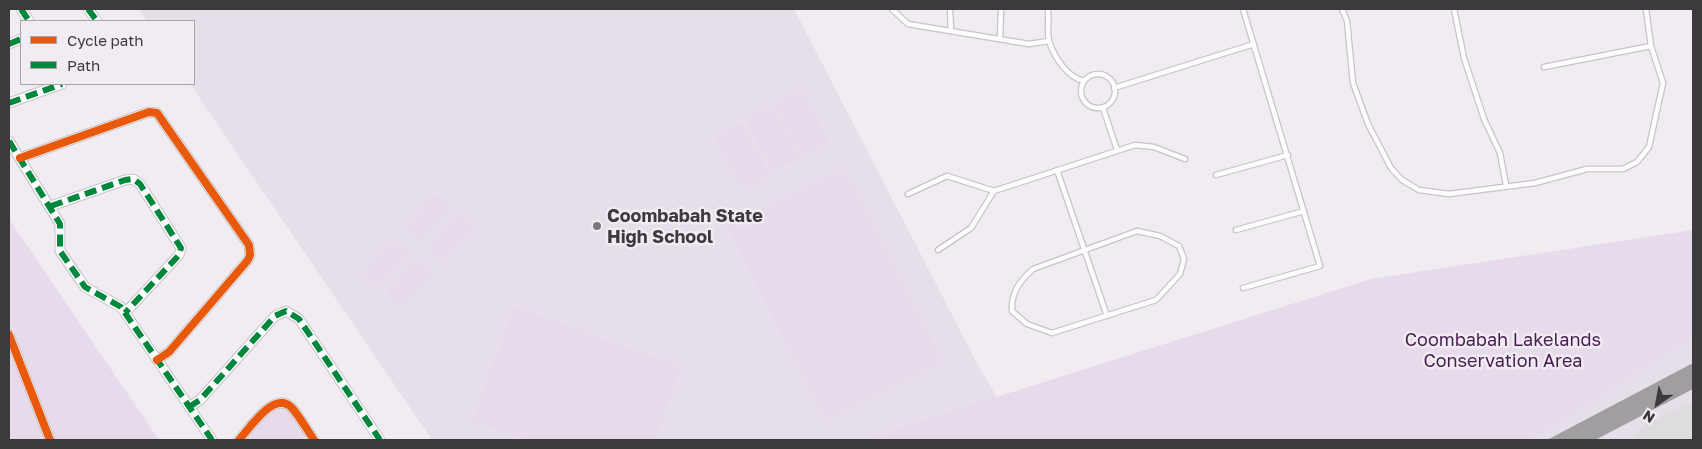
<!DOCTYPE html>
<html>
<head>
<meta charset="utf-8">
<style>
	body { margin:0 }
	#map { position:relative; width:1702px; height:449px; overflow:hidden; background:#f0ecf1; font-family:"Golos Text",sans-serif }
	canvas { display:block }
	.frame { position:absolute; inset:0; border:10px solid #3c3a3d; pointer-events:none }
	.legend { position:absolute; left:20px; top:20px; width:175px; height:65px; box-sizing:border-box; background:#f1ebf2; border:1px solid #a9a4aa; margin:0; padding:6px 9px; list-style:none; font-size:15px; color:#3c3a3d }
	.legend li { display:flex; align-items:center; gap:10px; height:25px }
	.legend b { width:25px; border:1px solid #a9a4aa }
	.north { position:absolute; left:1632px; top:379px; width:50px; height:50px; -webkit-text-stroke:4px #f1ebf2; paint-order:stroke; rotate:213deg; font-size:14px; font-weight:700; line-height:20px; text-align:center; color:#3c3a3d }
	.north::after { content:''; display:block; margin:auto; width:18px; height:22px; background:#3c3a3d; clip-path:polygon(50% 0,100% 100%,50% 72%,0 100%) }
</style>
</head>
<body>
<div id="map">
<canvas width="1702" height="449"></canvas>
<div class="frame"></div>
<ul class="legend">
<li><b style="height:6px;background:#e8590c"></b>Cycle path</li>
<li><b style="height:6px;background:#00873e"></b>Path</li>
</ul>
<div class="north">N</div>
</div>
<script>
const context = document.querySelector('canvas').getContext('2d');
context.lineJoin = 'round';
function fill(path, color) { context.fillStyle = color; context.fill(path, 'evenodd'); }
function trace(path, color, width, dash) { context.strokeStyle = color; context.lineWidth = width; context.lineCap = dash ? 'butt' : 'round'; context.setLineDash(dash || []); context.stroke(path); }
function write(font, color, halo, rows, align = 'center') {
  context.font = font + ' "Golos Text",sans-serif'; context.lineWidth = 5; context.setLineDash([]); context.textBaseline = 'middle'; context.strokeStyle = halo; context.fillStyle = color; for (const [text, x, y, turn = 0] of rows) {
    context.save(); context.translate(x, y); context.rotate((+turn || 0) * Math.PI / 180); context.textAlign = isNaN(turn) ? turn : align; if (halo) context.strokeText(text, 0, 0); context.fillText(text, 0, 0); context.restore();
  }
}
const built = new Path2D(`
	M139,9h655l186,360 20,33 -127,38h-441l-242,-356h4v-63h-47z
	M1693,334v106h-175z`);
const green = new Path2D(`
	M801,91l28,53 -26,14 -28,-53z
	M771,106l28,52 -25,14 -28,-52z
	M741,122l28,53 -26,13 -28,-52z
	M843,168l98,193 -115,58 -99,-193z
	M436,194l14,13 -30,33 -13,-13z
	M459,215l14,13 -30,33 -14,-13z
	M9,219l150,221h-150z
	M1693,230v106l-163,104h-670l511,-161z
	M393,241l14,12 -30,33 -14,-12z
	M417,261l14,13 -30,33 -14,-13z
	M514,307l167,60 -26,73h-128l-54,-19z
	M279,406l8,3 19,27 -4,4h-57l27,-32z`);
const taxiway = new Path2D(`
	M1651,440l42,-21`);
const building = new Path2D(`
	M1693,363v26l-98,51h-48z`);
const service = new Path2D(`
	M892,9l16,15 121,20 20,-3
	M950,9l1,22
	M1048,9c1,10 -1,22 1,32 5,16 19,37 35,40
	M1342,9l5,12 6,62 15,41 23,44 11,12 17,10 30,4 86,-11 52,-14h36l14,-7 12,-15 14,-64 -12,-37 -5,-37
	M1454,9l10,49 20,61 16,34 6,32
	M1000,39l1,-30
	M1544,67l107,-21
	M1081 91a17 17 0 1 1 34 0a17 17 0 1 1-34 0Z
	M1114,88l140,-44
	M1103,108l14,42
	M1057,170l50,146
	M1216,175l72,-20
	M908,194l39,-18 47,15 141,-46 19,2 31,12
	M1236,230l68,-19
	M1137,231l23,5 19,10 5,13 -4,15 -24,26 -104,33 -25,-9 -15,-13c-1,-19 8,-30 21,-42z
	M938,250l33,-22 23,-37
	M1243,288l77,-22 -77,-257`);
const minor = new Path2D(`
	M21,9l8,12
	M88,9l9,12
	M9,44l12,-5
	M9,103l53,-19
	M9,141l51,83v27l25,36 36,20 91,133
	M20,158l129,-46 8,1 92,132 1,10 -2,5 -79,92 -12,8
	M51,206l74,-26 8,-1 7,5 41,64 -2,7 -54,58
	M9,335l41,105
	M189,407l11,-7 75,-84 11,-5 13,8 81,121
	M239,440c11,-12 36,-51 53,-32 8,9 15,22 22,32`);
const quiet = new Path2D(`
	M21,9l8,12
	M88,9l9,12
	M9,44l12,-5
	M9,103l53,-19
	M9,141l51,83v27l25,36 36,20 91,133
	M51,206l74,-26 8,-1 7,5 41,64 -2,7 -54,58
	M189,407l11,-7 75,-84 11,-5 13,8 81,121`);
const cycleway = new Path2D(`
	M20,158l129,-46 8,1 92,132 1,10 -2,5 -79,92 -12,8
	M9,335l41,105
	M239,440c11,-12 36,-51 53,-32 8,9 15,22 22,32`);
const markers = [
	[597,226,5,"#7b787c"]
];
const poiNames = [
	["Coombabah State",607,216],
	["High School",607,237]
];
const parkNames = [
	["Coombabah Lakelands",1503,340],
	["Conservation Area",1503,361]
];
fill(built, '#e6dee8');
fill(green, '#e7daeb');
trace(taxiway, '#dedcde', 32);
fill(building, '#a19ea2');
trace(service, '#c7c4c8', 7);
trace(minor, '#c7c4c8', 11);
trace(service, '#fdfcfd', 4.5);
trace(minor, '#fdfcfd', 9);
trace(quiet, '#00873e', 6, [12, 6]);
trace(cycleway, '#e8590c', 8);
for (const [x, y, r, color] of markers) { const dot = new Path2D(); dot.arc(x, y, r, 0, 2 * Math.PI); context.fillStyle = color; context.fill(dot); trace(dot, '#f1ebf2', 2); }
write('bold 18px', '#3c3a3d', '#f1ebf2', poiNames, 'left');
write('18px', '#461e51', '#f1ebf2', parkNames);
</script>
</body>
</html>
